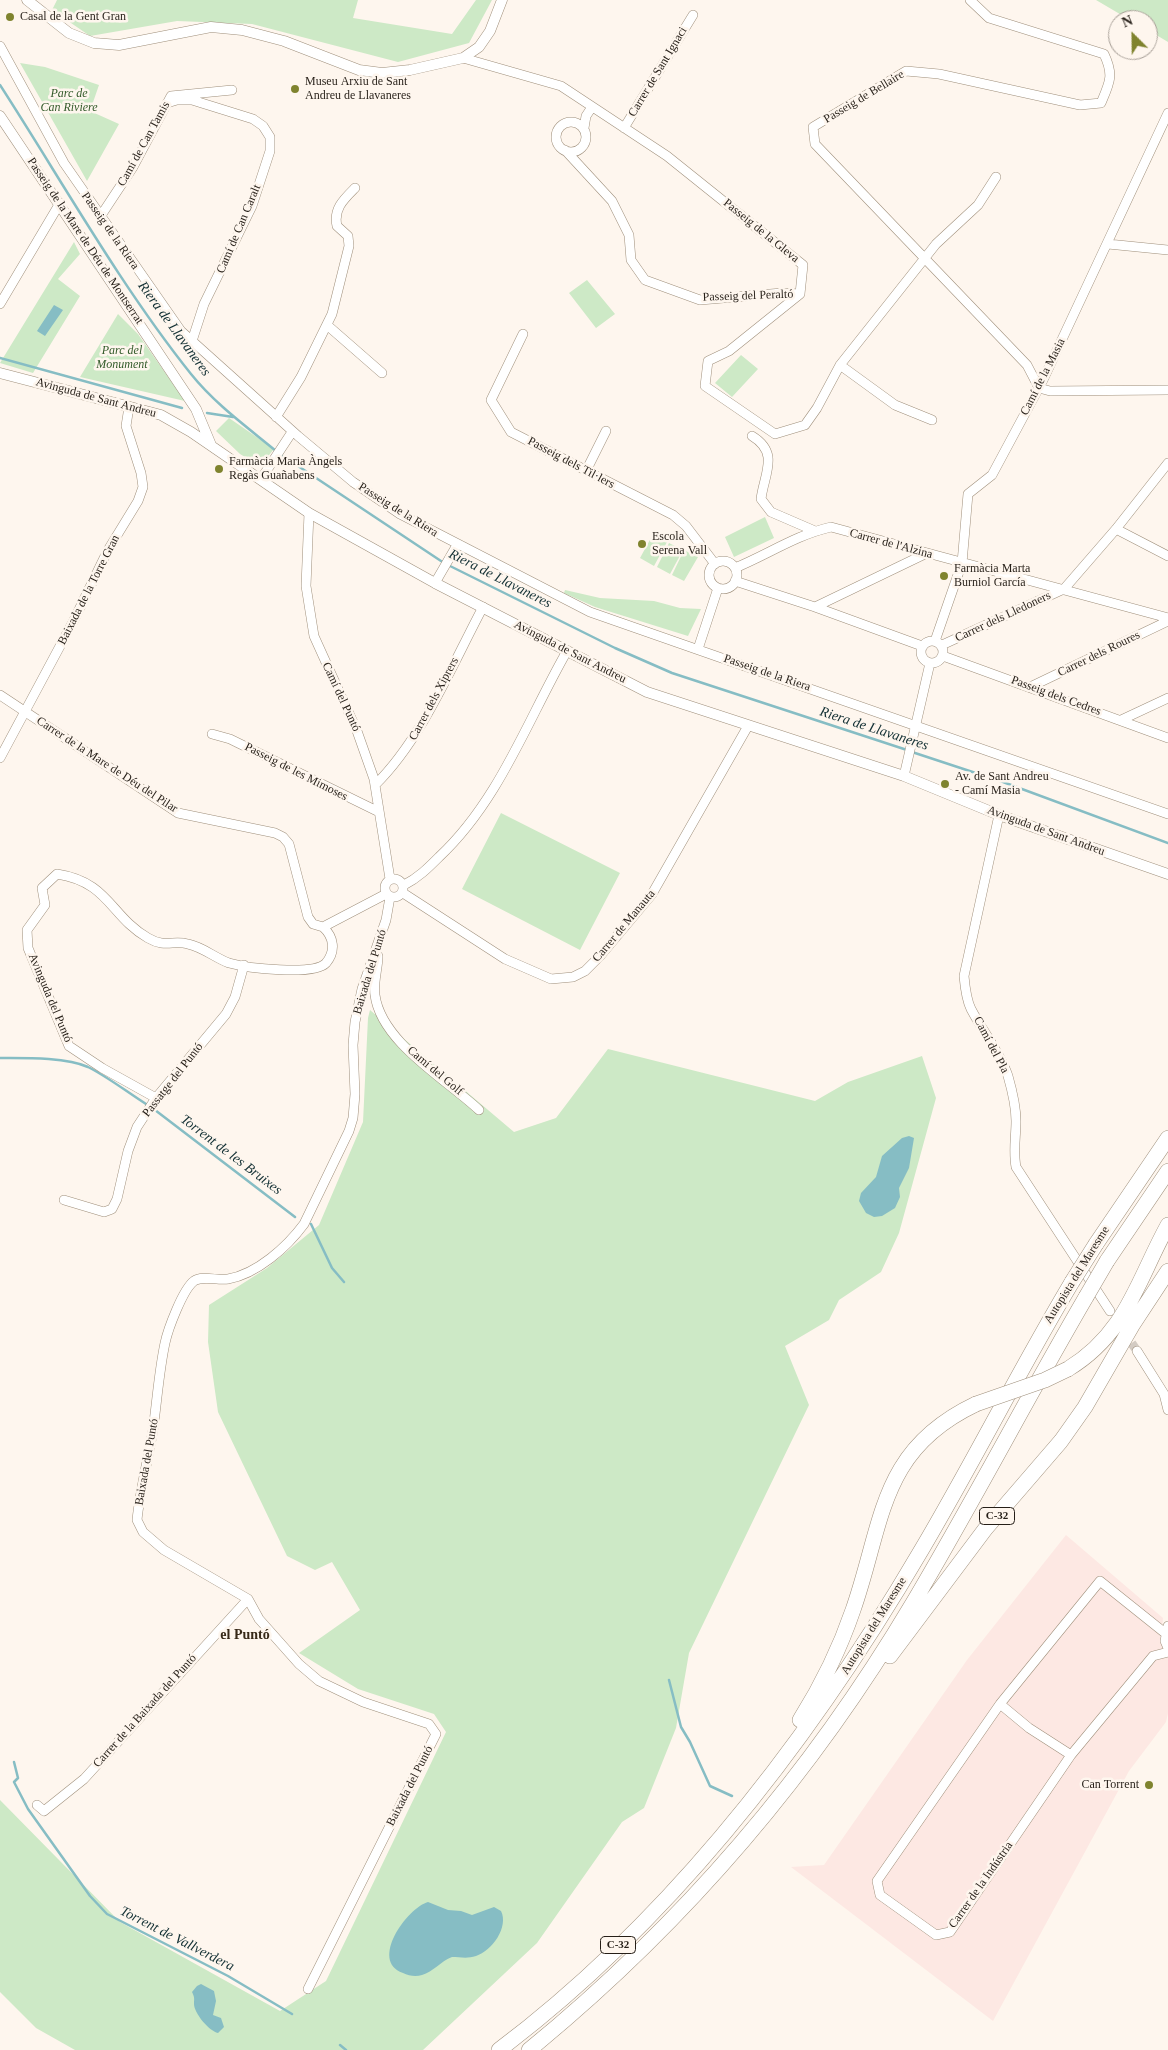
<!DOCTYPE html>
<html>
<head>
<meta charset="utf-8">
<style>
	body { margin:0 }
	#map { position:relative; width:1168px; height:2050px; overflow:hidden; background:#fef6ee; font-family:"Times New Roman",serif }
	canvas { display:block }
	.north { position:absolute; left:1108px; top:10px; width:50px; height:50px; box-sizing:border-box; background:#fef6ee; border:1px solid #a8a098; border-radius:50%; rotate:337deg; font-size:14px; font-weight:700; line-height:20px; text-align:center; color:#261f18 }
	.north::after { content:''; display:block; margin:auto; width:18px; height:22px; background:#7f832e; clip-path:polygon(50% 0,100% 100%,50% 72%,0 100%) }
</style>
</head>
<body>
<div id="map">
<canvas width="1168" height="2050"></canvas>
<div class="north">N</div>
</div>
<script>
const context = document.querySelector('canvas').getContext('2d');
context.lineJoin = 'round';
function fill(path, color) { context.fillStyle = color; context.fill(path, 'evenodd'); }
function trace(path, color, width, dash) { context.strokeStyle = color; context.lineWidth = width; context.lineCap = dash ? 'butt' : 'round'; context.setLineDash(dash || []); context.stroke(path); }
function write(font, color, halo, rows, align = 'center') {
  context.font = font + ' "Times New Roman",serif'; context.lineWidth = 5; context.setLineDash([]); context.textBaseline = 'middle'; context.strokeStyle = halo; context.fillStyle = color; for (const [text, x, y, turn = 0] of rows) {
    context.save(); context.translate(x, y); context.rotate((+turn || 0) * Math.PI / 180); context.textAlign = isNaN(turn) ? turn : align; if (halo) context.strokeText(text, 0, 0); context.fillText(text, 0, 0); context.restore();
  }
}
const industrial = new Path2D(`
	M1066,1535l97,83 -2,21 7,19v55l-2,9 -37,49 -136,250 -202,-154 33,-2 143,-205z`);
const green = new Path2D(`
	M57,0h301l-5,18 99,16 24,-34h16l-23,43 -71,19 -146,-38 -75,-3 -87,15 -38,-26z
	M1096,0h72v42l-20,-12v-10h-18z
	M20,63l25,4 54,18 -9,26 29,13 -32,57z
	M74,242l6,12 -22,25 22,17 -47,77 -33,-10z
	M587,280l28,34 -19,14 -27,-35z
	M118,314l20,20 47,67 -105,-24z
	M741,355l17,14 -26,28 -17,-14z
	M229,418l45,31 -14,17 -20,-12 -24,-23z
	M765,517l9,21 -40,19 -9,-20z
	M652,536l15,6 -13,24 -14,-8z
	M669,543l14,7 -13,24 -13,-7z
	M684,550l14,7 -14,24 -12,-6z
	M565,590l35,8 54,3 26,7 21,1 -13,27 -93,-29 -31,-14z
	M501,813l119,60 -40,77 -118,-61z
	M370,1010l144,122 42,-14 52,-69 207,52 33,-19 74,-26 14,42 -37,135 -18,39 -42,28 -10,20 -44,26 24,59 -120,248 -13,75 -32,80 -22,14 -85,121 -114,107h-348l-39,-22 -36,-36v-192l120,122 160,89 46,-30 120,-249 -12,-18 -76,-25 -59,-36 61,-43 -28,-48 -17,8 -28,-14 -69,-144 -10,-70 1,-37 58,-37 52,-43 44,-103 5,-104z`);
const water = new Path2D(`
	M54,305l9,5 -18,26 -8,-5z
	M909,1136l5,2 -5,30 -10,20 1,9 -5,11 -13,8 -8,1 -8,-4 -7,-12 2,-8 15,-16 6,-21 20,-18z
	M428,1902l20,8 13,1 11,4 22,-8 7,4c8,16 -9,40 -25,45 -9,3 -16,1 -24,1 -11,4 -19,15 -30,18 -6,2 -13,1 -19,-2 -34,-12 4,-65 25,-71z
	M201,1984l13,7 2,10 -3,14 8,3 3,9 -6,6c-9,-2 -24,-20 -24,-29 0,-5 1,-6 -2,-12l5,-6z`);
const stream = new Path2D(`
	M0,85c62,96 120,200 191,289 24,30 56,53 85,77
	M0,358l182,50
	M207,413l26,4
	M280,454l164,109 171,85 57,25 235,77
	M912,752l91,30 165,61
	M0,1058c24,0 66,-1 88,9 20,10 39,25 58,37
	M155,1110l140,107
	M311,1224l21,44 12,14
	M669,1680l12,47 9,15 20,44 22,10
	M14,1762l4,16 -4,4 14,27 62,87 17,18 121,62 64,38
	M340,2045l6,5`);
const minorTunnel = new Path2D(`
	M1124,1332l13,19`);
const minor = new Path2D(`
	M970,0l19,18 115,36c10,21 6,28 -3,49l-21,2 -141,-31 -33,-3 -93,56 2,17 212,221 12,23 11,3 118,-1
	M0,46l64,117 117,168 117,105 55,46 47,32 190,98 578,202
	M463,58l98,28 106,70 136,109 -3,29 -71,57 -21,10 -3,25 70,48 30,-9 12,-17 23,-43 96,-121 42,-39 18,-28
	M167,103l10,-3h15l61,19 10,7 7,11v14l-18,55 -48,98 -12,37
	M556 137a15 15 0 1 1 30 0a15 15 0 1 1-30 0Z
	M584,128l2,-12 6,-9
	M624,128l69,-113
	M565,150l47,51 17,34 2,25 14,20 55,20 82,-7 18,1
	M100,217l33,-50 38,-71 61,-6
	M1108,244l60,6
	M0,304l60,-101
	M327,325l55,48
	M523,334l-32,66 20,32 162,83 13,11 29,38
	M840,365l55,40 37,15
	M276,417l25,-40 31,-63 17,-68 -1,-10 -11,-10c-4,-17 7,-27 18,-38
	M752,436c28,17 12,38 9,63l10,13 44,19
	M586,471l20,-40
	M261,479l31,-47
	M309,513l-3,73 8,50 43,95 17,48 16,100
	M1116,529l52,27
	M709 575a14 14 0 1 1 28 0a14 14 0 1 1-28 0Z
	M735,568c32,-13 61,-33 96,-41l337,91
	M735,581l80,26 107,39
	M435,583l22,-38
	M815,607l110,-53
	M921 652a11 11 0 1 1 22 0a11 11 0 1 1-22 0Z
	M935,641l27,-78 6,-69 24,-19 51,-95 125,-267
	M942,645l122,-56 52,-60 52,-66
	M698,649l20,-61
	M943,656l225,82
	M1030,687l138,-66
	M0,695l178,118 97,20 8,4 6,7 19,73 5,7 10,3 63,-33
	M1121,720l47,-22
	M212,734l18,5 149,73
	M0,758l74,-138 34,-70 30,-49 5,-14 -2,-14 -15,-47 3,-19
	M904,776l26,-113
	M375,785c47,-46 77,-120 108,-178
	M999,815l-35,161c1,11 2,23 7,33 12,23 29,43 37,67 4,14 8,30 8,45 0,16 -3,30 0,46l94,144
	M385 888a9 9 0 1 1 18 0a9 9 0 1 1-18 0Z
	M404,885c14,-7 24,-17 35,-28 60,-56 88,-136 128,-206
	M403,893l102,66 46,20 22,-2 12,-6 15,-15 52,-62 96,-168
	M378,956c0,12 -5,27 -3,39 6,47 71,84 104,115
	M156,1098l-54,-30 -33,-22 -41,-98 -1,-18 18,-25 -3,-17 15,-14c52,8 53,42 91,64 17,10 25,2 40,6 15,3 27,14 41,19 18,5 85,13 97,0 10,-12 8,-26 -3,-36
	M64,1200l40,12 8,-3 5,-10 11,-48 9,-24 19,-29 70,-84 9,-17 9,-32
	M1137,1351l27,43 4,16
	M1168,1626l-3,15 3,7
	M1165,1633l-65,-52 -100,123 -123,177 3,14 56,40 14,-3 121,-177 82,-99 15,-4
	M1000,1704l29,24 42,27
	M37,1805l7,6 40,-32 164,-180
	M308,1989l128,-255 -7,-10 -66,-22 -44,-21 -20,-17 -40,-45 -11,-20 -84,-49 -21,-18 -6,-12c3,-30 11,-60 16,-90 4,-29 6,-59 12,-87 3,-14 18,-54 29,-62 9,-6 24,0 34,-2 29,-5 59,-32 76,-55l45,-93 4,-13 2,-24 -2,-49 2,-23 7,-33 24,-69 4,-23`);
const tertiary = new Path2D(`
	M27,0l42,33 25,10 25,2 92,-18 31,3 42,11 75,29 23,3 28,-3 53,-12 16,-11 11,-16 12,-31
	M0,116l196,293 15,36
	M0,373l161,42 30,17 118,81 126,70 212,109 257,84 95,39 169,59`);
const motorway = new Path2D(`
	M1096,1244l72,-106
	M1107,1261l61,-90
	M1068,1369c59,-36 69,-88 100,-144
	M890,1656l96,-128 75,-87 24,-34 48,-83 35,-53
	M800,1720c22,-35 40,-72 53,-110 31,-89 26,-160 123,-206
	M499,2050c175,-132 313,-313 423,-501 52,-88 98,-180 150,-267
	M529,2050c153,-125 283,-277 384,-447 60,-101 114,-205 173,-306`);
const motorwayBridge = new Path2D(`
	M1072,1282l24,-38
	M1086,1297l21,-36
	M976,1404l69,-24 23,-11`);
const markers = [
	[10,17,5,"#7f832e"],
	[295,89,5,"#7f832e"],
	[219,469,5,"#7f832e"],
	[642,544,5,"#7f832e"],
	[944,576,5,"#7f832e"],
	[945,784,5,"#7f832e"],
	[1149,1785,5,"#7f832e"]
];
const shields = [
	[997,1516,35],
	[618,1945,35]
];
const shieldNames = [
	["C-32",997,1516],
	["C-32",618,1945]
];
const poiNames = [
	["Casal de la Gent Gran",20,17],
	["Museu Arxiu de Sant",305,82],
	["Andreu de Llavaneres",305,96],
	["Farmàcia Maria Àngels",229,462],
	["Regàs Guañabens",229,476],
	["Escola",652,537],
	["Serena Vall",652,551],
	["Farmàcia Marta",954,569],
	["Burniol García",954,583],
	["Av. de Sant Andreu",955,777],
	["- Camí Masia",955,791],
	["Can Torrent",1139,1785,"right"]
];
const streetNames = [
	["Carrer de Sant Ignaci",658,72,-59],
	["Passeig de Bellaire",864,97,-31],
	["Camí de Can Tamis",144,144,-61],
	["Camí de Can Caralt",239,229,-67],
	["Passeig de la Riera",110,231,55],
	["Passeig de la Gleva",761,231,39],
	["Passeig de la Mare de Déu de Montserrat",85,241,56],
	["Passeig del Peraltó",748,296,-2],
	["Camí de la Masia",1043,377,-63],
	["Avinguda de Sant Andreu",96,398,15],
	["Passeig dels Til·lers",571,463,28],
	["Passeig de la Riera",398,510,32],
	["Carrer de l'Alzina",891,544,15],
	["Baixada de la Torre Gran",89,590,-63],
	["Carrer dels Lledoners",1003,617,-25],
	["Avinguda de Sant Andreu",570,652,27],
	["Carrer dels Roures",1099,654,-26],
	["Passeig de la Riera",767,673,19],
	["Passeig dels Cedres",1056,696,20],
	["Camí del Puntó",341,697,65],
	["Carrer dels Xiprers",434,699,-62],
	["Carrer de la Mare de Déu del Pilar",107,765,33],
	["Passeig de les Mimoses",296,772,27],
	["Avinguda de Sant Andreu",1046,831,20],
	["Carrer de Manauta",624,926,-50],
	["Baixada del Puntó",370,972,-73],
	["Avinguda del Puntó",50,998,67],
	["Camí del Pla",991,1045,62],
	["Camí del Golf",435,1071,40],
	["Passatge del Puntó",173,1080,-52],
	["Autopista del Maresme",1077,1275,-58],
	["Baixada del Puntó",147,1462,-80],
	["Autopista del Maresme",874,1626,-58],
	["Carrer de la Baixada del Puntó",145,1711,-48],
	["Baixada del Puntó",410,1786,-63],
	["Carrer de la Indústria",981,1885,-55]
];
const parkNames = [
	["Parc de",69,94],
	["Can Riviere",69,108],
	["Parc del",122,351],
	["Monument",122,365]
];
const waterNames = [
	["Riera de Llavaneres",174,329,54],
	["Riera de Llavaneres",500,579,27],
	["Riera de Llavaneres",874,729,18],
	["Torrent de les Bruixes",231,1155,37],
	["Torrent de Vallverdera",177,1939,27]
];
const neighbourhoodNames = [
	["el Puntó",245,1635]
];
fill(industrial, '#fde8e3');
fill(green, '#cde9c6');
fill(water, '#86bdc4');
trace(stream, '#86bdc4', 2.5);
trace(minorTunnel, '#d3cbc3', 9, [9, 4.5]);
trace(minor, '#9f8f7b', 10);
trace(tertiary, '#9f8f7b', 11);
trace(motorway, '#9f8f7b', 16);
trace(minor, '#fff', 9);
trace(tertiary, '#fff', 10);
trace(motorway, '#fff', 15);
trace(motorwayBridge, '#9f8f7b', 16, []);
trace(motorwayBridge, '#fff', 15);
for (const [x, y, r, color] of markers) { const dot = new Path2D(); dot.arc(x, y, r, 0, 2 * Math.PI); context.fillStyle = color; context.fill(dot); trace(dot, '#fef6ee', 2); }
for (const [x, y, w] of shields) { const box = new Path2D(); box.roundRect(x - w / 2, y - 8.5, w, 17, 4); context.fillStyle = '#fef6ee'; context.fill(box); trace(box, '#261f18', 1); }
write('bold 11px', '#261f18', null, shieldNames);
write('12px', '#261f18', '#fef6ee', poiNames, 'left');
write('12px', '#261f18', '#fef6ee', streetNames);
write('italic 12px', '#325a29', '#fef6ee', parkNames);
write('italic 14px', '#122f33', '#fef6ee', waterNames);
write('bold 14px', '#372918', '#fef6ee', neighbourhoodNames);
</script>
</body>
</html>
